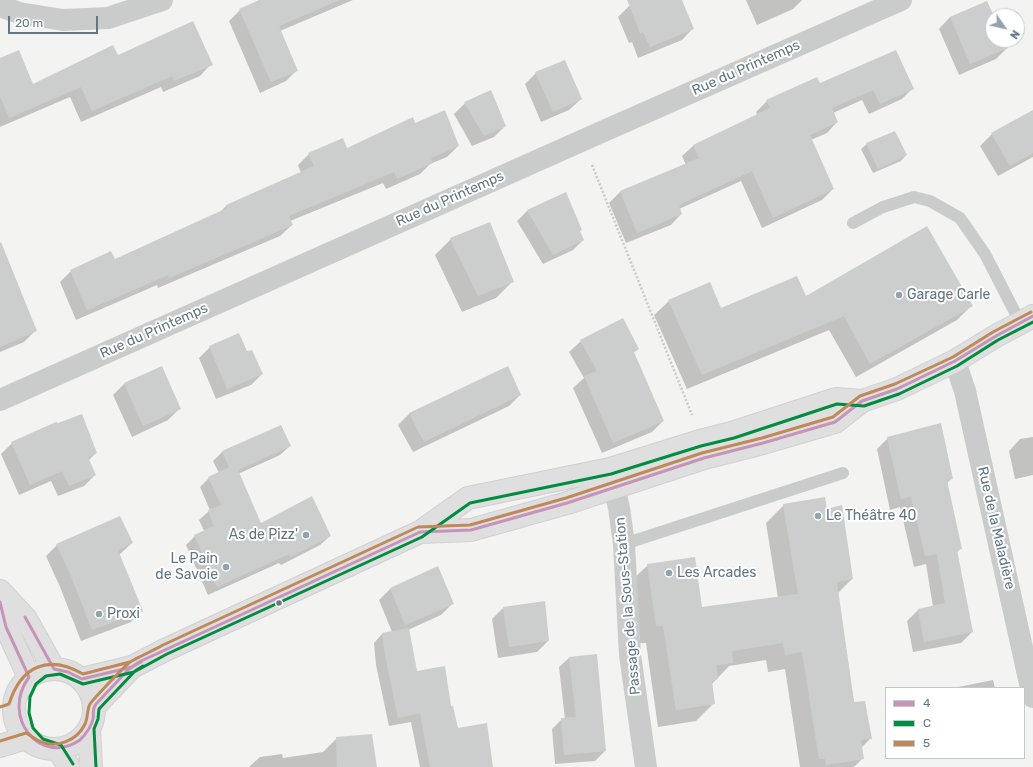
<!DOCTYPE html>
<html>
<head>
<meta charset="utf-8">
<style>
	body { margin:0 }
	#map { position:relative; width:1033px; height:767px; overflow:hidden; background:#f3f3f1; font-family:Rubik,sans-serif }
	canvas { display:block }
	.legend { position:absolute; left:885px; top:687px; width:140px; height:72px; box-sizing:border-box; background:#fff; border:1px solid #c0c9cd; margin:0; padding:5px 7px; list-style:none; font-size:12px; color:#617783 }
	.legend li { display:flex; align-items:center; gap:8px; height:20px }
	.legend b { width:20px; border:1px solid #c0c9cd }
	.north { position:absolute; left:985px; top:8px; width:40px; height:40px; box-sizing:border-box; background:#fff; border:1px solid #c0c9cd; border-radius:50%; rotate:124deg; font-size:11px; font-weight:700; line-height:16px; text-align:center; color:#617783 }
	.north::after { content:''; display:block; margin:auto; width:14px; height:18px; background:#94a2aa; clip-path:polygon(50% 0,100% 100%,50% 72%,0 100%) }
	.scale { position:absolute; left:8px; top:16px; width:90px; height:18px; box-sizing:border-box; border:2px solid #617783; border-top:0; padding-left:5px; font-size:12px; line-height:14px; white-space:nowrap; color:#617783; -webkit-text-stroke:3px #fff; paint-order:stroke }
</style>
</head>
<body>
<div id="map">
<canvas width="1033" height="767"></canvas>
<ul class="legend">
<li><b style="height:5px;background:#c693b9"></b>4</li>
<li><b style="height:5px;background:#008d3f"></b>C</li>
<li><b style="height:5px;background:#bf8959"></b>5</li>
</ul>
<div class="north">N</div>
<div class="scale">20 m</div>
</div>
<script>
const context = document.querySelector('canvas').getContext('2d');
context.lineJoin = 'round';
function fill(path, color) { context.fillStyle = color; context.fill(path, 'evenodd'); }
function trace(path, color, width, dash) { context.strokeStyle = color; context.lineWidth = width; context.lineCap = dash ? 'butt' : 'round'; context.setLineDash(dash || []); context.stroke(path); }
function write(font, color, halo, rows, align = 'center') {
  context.font = font + ' Rubik,sans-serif'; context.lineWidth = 4; context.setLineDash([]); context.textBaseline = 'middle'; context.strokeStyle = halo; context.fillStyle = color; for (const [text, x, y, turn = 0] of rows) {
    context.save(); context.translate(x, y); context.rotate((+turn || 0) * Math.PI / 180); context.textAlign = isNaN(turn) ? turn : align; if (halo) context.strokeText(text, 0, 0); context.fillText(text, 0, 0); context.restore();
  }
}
const shadow = new Path2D(`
	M261,0h92l-73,31 17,39 -11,11 -26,12 -31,-72 11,-11z
	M642,0h38l13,28 -11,12 -44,18 -6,-16 -3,1 -11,-26 11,-11z
	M746,0h56l-9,9 -36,16z
	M986,2l7,38h11l3,8 -11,11 -37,16 -20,-46 11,-12z
	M117,56l94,8 -11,12 -37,16 -2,-5 -80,35 -11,-25 -70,30v-67l32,25z
	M536,73l45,26 -12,11 -28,12 -16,-38z
	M817,78l3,6 93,4 -11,11 -33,15 -7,-14 -29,13 4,9 -10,11 -16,7 22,49 -11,11 -60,28 -21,-47 -62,28 2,5 -10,11 -45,18 -17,-40 11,-11 66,-27 -4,-9 11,-10 64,-31 -1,-3 11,-11z
	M465,103l40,23 -11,11 -22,9 -18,-32z
	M1033,112v45l-35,19 -18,-30 12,-12z
	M415,125l43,21 -11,11 -17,7 -10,10 -34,15 -3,-6 -93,38 2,4 -12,11 -122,52 -1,-3 -81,35 -16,-38 11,-11 43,-11 105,-47 7,-7 75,-33 -3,-8 11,-11 38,-4z
	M867,144l39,11 -5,6 -28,12 -12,-24z
	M527,211l52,20 4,9 -10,10 -30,14 -26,-43z
	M451,239l62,42 -17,17 -34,14 -27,-57z
	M0,283l36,47 -12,12 -24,10z
	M805,298l166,8 -14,14 -101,57 -27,-47 -142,59 -33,-74 15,-14 51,8z
	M622,320l16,29 -5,4 30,68 -11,11 -50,21 -29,-65 11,-10 -15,-26 12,-11z
	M210,347l37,5 15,22 -11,11 -35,14 -17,-41z
	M507,368l13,27 -11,11 -96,46 -15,-27 11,-11z
	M124,384l55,25 -11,11 -36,17 -19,-42z
	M1033,437v38l-18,4 -6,-28 11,-12z
	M888,438l64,40 -5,5 14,65 -4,4 15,80 -11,11 -48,9 -6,-31 11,-11 15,-3 -7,-43 -12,3 -14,-60 -10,3 -13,-61z
	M12,443l84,10 -8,8 7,14 -11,11 -26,10 -7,-15 -32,14 -18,-41z
	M290,446l-10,9 -42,19 22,50 70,12 -10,9 -39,20 -2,-2 -71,32 -22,-50 9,-9 9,-5 -5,-11 11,-10 -10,-23 9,-9 10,-5 -6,-12 9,-9z
	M784,505l42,5 26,69 -14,14 16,110 17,35 -10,10 2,10 -9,9h-54l-15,-98 -17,3 -2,-12 -37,6 -18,19 3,18 -18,18 -38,6 -12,-84h-7l-9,-61 18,-17 53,43 77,-10 -12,-75z
	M132,543l-13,12 23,56 -11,11 -50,19 -21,-54 -14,-31 11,-11z
	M390,589l62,15 -11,11 -33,15 8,42 34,35 7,22 35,38h-72l-9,-45 -22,4 -13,-61 -2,-22 9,-10 9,-1 -13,-32z
	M503,608l45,33 -11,11 -39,6 -6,-39z
	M596,655l9,96 -10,10 -40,3 -3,-35 10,-10h3l-6,-52 10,-9z
	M993,680l2,8h-42z
	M337,738l39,29h-127l11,-10 22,-3 1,4 40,-6z`);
const building = new Path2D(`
	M259,0h81l-61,26 19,45 -27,11 -32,-73z
	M627,0h55l12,29 -44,18 -7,-15 -3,1z
	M987,1l7,15 -1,24h12l3,8 -38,16 -20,-47z
	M193,21l20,44 -39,16 -2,-5 -80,35 -11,-24 -72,31 -9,-22v-38l19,-8 14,34 80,-39 5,10z
	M896,50l18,39 -34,15 -7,-14 -41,18 6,14 -28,13 24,54 -61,29 -21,-47 -73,34 3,9 -45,19 -17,-42 79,-33 -6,-13 77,-37 -4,-8 51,-23 3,6z
	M565,60l17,39 -29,13 -18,-40z
	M491,90l15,36 -22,10 -20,-34z
	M445,110l14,36 -28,12 2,5 -36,16 -3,-7 -105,44 4,9 -124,53 -1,-3 -81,35 -17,-40 41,-19 4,8 112,-51 -1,-3 88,-39 -6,-13 35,-15 4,10 66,-31 2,6z
	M1033,110v43l-23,13 -19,-33z
	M895,131l12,24 -29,14 -12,-26z
	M566,192l16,38 -2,1 4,9 -31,15 -26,-45z
	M490,222l24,60 -36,14 -28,-58z
	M927,226l46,80 -103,58 -26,-48 -142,59 -34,-75 42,-18 11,26 76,-32 9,20z
	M1,242l36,89 -37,16v-104z
	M623,318l16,31 -5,3 30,69 -51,22 -29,-67 13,-5 -17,-31z
	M239,333l8,18 5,-1 11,24 -36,15 -18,-43z
	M162,366l19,43 -38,17 -19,-43z
	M508,366l13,29 -97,47 -15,-29z
	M82,414l15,39 -9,4 8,18 -27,11 -7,-15 -32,14 -19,-43 45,-20 2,1z
	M941,423l12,56 -6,1 15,69 -5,1 16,82 -49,10 -6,-33 27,-6 -8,-49 -12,2 -14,-59 -10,2 -14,-62z
	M281,425l10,21 -53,24 23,53 51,-27 19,40 -41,21 -1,-3 -72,33 -23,-52 20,-9 -6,-16 13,-5 -13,-28 21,-10 -7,-16z
	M825,497l2,12 15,-4 11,74 -16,3 17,120 11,-1 7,38 -11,1 3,19 -38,6 -1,-6h-6l-17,-107 -17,3 -2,-12 -51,8 1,12 -17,2 2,14 -6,2 3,23 -39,6 -13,-84h-7l-9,-62 48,-7 7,50 96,-13 -15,-90z
	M120,516l13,27 -15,7 25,61 -51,19 -21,-54 -15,-32z
	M438,566l16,38 -49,21 -15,-37z
	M545,601l4,40 -40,6 -6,-40z
	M409,628l8,43 28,-5 6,40h2l5,22 29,-5 6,44h-63l-10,-54 -22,5 -13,-63 -3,-22z
	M597,654l9,97 -42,4 -3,-37 15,-1 -7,-60z
	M372,734l5,33h-40l-1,-30z`);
const path = new Path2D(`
	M592,165l100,250`);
const service = new Path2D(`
	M853,223l30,-16 31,-10 16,4 30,17 25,36 35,68
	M624,544l219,-71`);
const minor = new Path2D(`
	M0,6l19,7 44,7 45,-2 54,-18
	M955,361l10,30 68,306
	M0,400l606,-270 295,-130
	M610,469l9,39 5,36 6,111 16,112`);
const secondary = new Path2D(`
	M420,532l51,-2 96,-27 137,-45 59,-15 72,-21 27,-21 35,-12 58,-28 41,-25 37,-20
	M0,591l26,28 28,50
	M0,602l6,25 23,50
	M14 709a40 40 0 1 1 80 0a40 40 0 1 1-80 0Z
	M82,679l50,-12 33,-17 255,-118 48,-34 142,-29 90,-28 32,-8 104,-34 26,2
	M94,707l38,-40
	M89,728l2,39
	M0,746l26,-8
	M58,749l11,18`);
const bus1 = new Path2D(`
	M0,602l6,25 23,50c-29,40 11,90 51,63 6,-6 11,-13 13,-21 1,-5 -1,-10 3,-15l33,-35 10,-7 281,-130 51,-2 96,-27 137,-45 59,-15 72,-21 27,-21 35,-12 58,-28 41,-25 37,-20
	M25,617l29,52 14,3 14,7 50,-12 9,-5`);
const bus2 = new Path2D(`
	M73,764l-12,-19 -18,-6 -10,-11 -4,-15 1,-16 6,-13 10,-8 14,-2 23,10 51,-12 33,-18 255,-117 48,-34 141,-29 90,-28 33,-8 103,-34 27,2 35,-12 58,-28 41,-26 35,-18
	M96,767l-2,-38 4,-10 1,-10 36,-38 8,-5`);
const bus3 = new Path2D(`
	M0,707l9,-3c12,-38 39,-50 74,-30l47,-12 9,-5
	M0,741l26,-8c5,2 8,6 13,8 17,8 38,0 46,-17 3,-6 2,-15 5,-20 4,-6 35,-38 40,-42 11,-6 22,-11 33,-17l255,-118 52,-2 96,-27 136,-45 60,-15 71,-21 27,-21 35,-12 58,-27 40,-25 38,-20`);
const markers = [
	[899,295,4,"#94a2aa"],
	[818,516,4,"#94a2aa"],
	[306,535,4,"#94a2aa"],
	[226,567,4,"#94a2aa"],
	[669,573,4,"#94a2aa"],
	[279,603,3.5,"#617783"],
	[99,614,4,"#94a2aa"]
];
const streetNames = [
	["Rue du Printemps",746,68,-24],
	["Rue du Printemps",450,199,-24],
	["Rue du Printemps",154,331,-24],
	["Rue de la Maladière",996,528,77],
	["Passage de la Sous-Station",628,606,-95]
];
const poiNames = [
	["Garage Carle",907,295],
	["Le Théâtre 40",826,516],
	["As de Pizz'",298,535,"right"],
	["Le Pain",218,559,"right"],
	["de Savoie",218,575,"right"],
	["Les Arcades",677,573],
	["Proxi",107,614]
];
fill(shadow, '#0003');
fill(building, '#cccece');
trace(secondary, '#cfd1d1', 24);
trace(path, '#c8c9ca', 2.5, [2, 2]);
trace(service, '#cacccc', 12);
trace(minor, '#cacccc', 22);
trace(secondary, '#dfdfe0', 22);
trace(bus1, '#c693b9', 3);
trace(bus2, '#008d3f', 3);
trace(bus3, '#bf8959', 3);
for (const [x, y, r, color] of markers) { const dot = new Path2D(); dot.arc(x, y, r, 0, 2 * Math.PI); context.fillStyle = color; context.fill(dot); trace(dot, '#fff', 1.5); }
write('14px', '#617783', '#fff', streetNames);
write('14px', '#617783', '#fff', poiNames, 'left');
</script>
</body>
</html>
